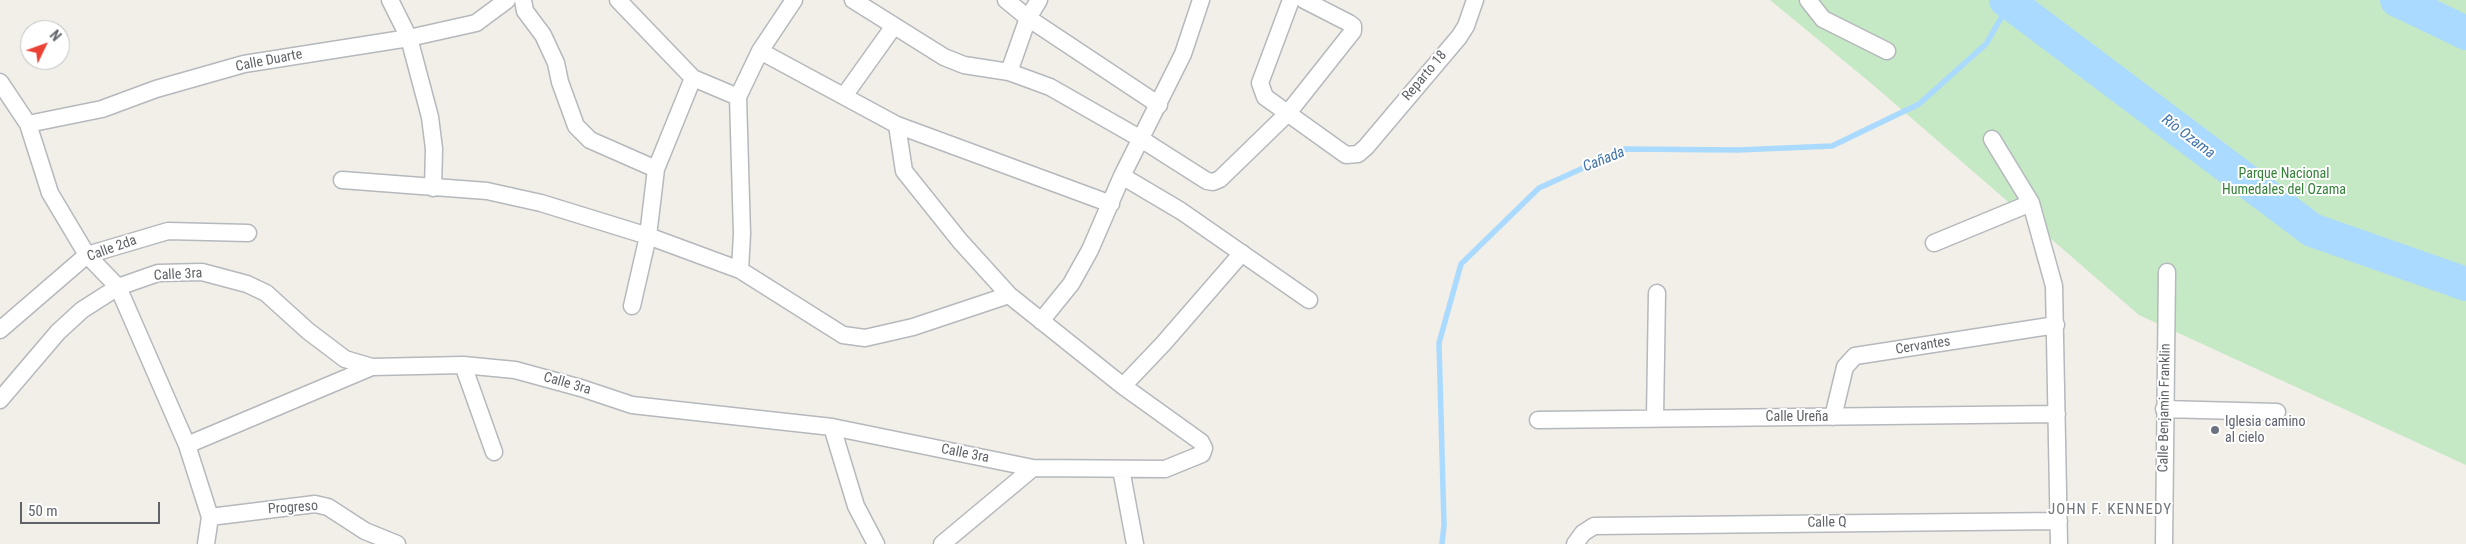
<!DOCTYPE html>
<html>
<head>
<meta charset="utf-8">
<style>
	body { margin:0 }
	#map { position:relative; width:2466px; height:544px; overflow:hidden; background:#f1efe8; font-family:"Roboto Condensed",sans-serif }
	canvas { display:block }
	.north { position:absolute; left:20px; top:20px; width:50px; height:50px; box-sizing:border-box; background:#fff; border:1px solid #bfc1c3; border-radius:50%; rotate:48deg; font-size:14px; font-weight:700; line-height:20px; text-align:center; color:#5f6368 }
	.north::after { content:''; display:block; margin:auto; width:18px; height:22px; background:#ea4335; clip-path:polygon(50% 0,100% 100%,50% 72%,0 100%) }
	.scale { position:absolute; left:20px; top:502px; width:140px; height:22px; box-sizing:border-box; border:2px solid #5f6368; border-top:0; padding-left:6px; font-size:15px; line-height:18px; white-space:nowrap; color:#5f6368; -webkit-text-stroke:4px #fff; paint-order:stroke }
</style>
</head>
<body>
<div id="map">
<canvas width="2466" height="544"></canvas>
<div class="north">N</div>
<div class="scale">50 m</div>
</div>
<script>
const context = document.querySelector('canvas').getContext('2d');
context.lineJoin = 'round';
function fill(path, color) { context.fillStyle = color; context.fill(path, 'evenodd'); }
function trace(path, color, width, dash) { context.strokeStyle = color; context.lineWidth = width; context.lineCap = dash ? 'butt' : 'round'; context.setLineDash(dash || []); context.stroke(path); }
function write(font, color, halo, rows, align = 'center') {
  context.font = font + ' "Roboto Condensed",sans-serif'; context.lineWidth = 4; context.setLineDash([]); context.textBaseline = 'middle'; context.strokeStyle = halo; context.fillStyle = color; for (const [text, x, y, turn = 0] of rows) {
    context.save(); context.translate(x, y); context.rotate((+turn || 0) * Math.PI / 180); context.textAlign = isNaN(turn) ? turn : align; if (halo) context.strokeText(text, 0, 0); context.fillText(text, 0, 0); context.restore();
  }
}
const green = new Path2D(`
	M1770,0h696v465l-327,-150 -267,-231z`);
const stream = new Path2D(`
	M1442,544l2,-19 -5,-182 22,-79 78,-76 86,-39 113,1 94,-4 87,-42 67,-60 23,-40`);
const river = new Path2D(`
	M2006,0l306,230 154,54
	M2397,0l69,33`);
const minor = new Path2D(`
	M390,0l19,38 21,79 4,32 -1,39
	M523,0l2,11 18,24 13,28 4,19 16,44 14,14 66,29
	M618,0l75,78 45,19
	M853,0l91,57 20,8 45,7 41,15 91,52 66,42 6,1 7,-3 68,-66 65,-82v-5l-4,-3 -45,-23
	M1006,0l22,18 131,87
	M1291,0l-31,83 5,14 81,58 12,-1 8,-7 93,-110 7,-11 9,-26
	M1808,0l15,19 64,32
	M760,51l137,74 214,79
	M1009,72l19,-54 11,-18
	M0,82l28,42 22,69 37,62 31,32 69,158 23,72 -4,27
	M844,96l50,-70
	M28,124l74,-15 54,-20 88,-25 165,-26 67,-15 31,-23
	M1992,139l39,64 23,83 5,258
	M1122,176l59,35 128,89
	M342,180l145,11 54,12 107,33 92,34 103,65 22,3 48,-11 96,-32
	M1934,243l97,-40
	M740,270l2,-36 -4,-137 22,-46 34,-51
	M632,306l16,-70 8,-67 37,-91
	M1041,321l30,-37 19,-34 32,-74 61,-122 18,-54
	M0,330l87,-75 81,-24 80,2
	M463,365l31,87
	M1123,386l40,-42 79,-91
	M0,400l58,-68 24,-22 36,-23 40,-14 44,-1 45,12 19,9 42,38 37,28 27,8 91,-2 52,5 66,18 51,17 200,22 201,41 132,1 37,-15 2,-6 -3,-6 -78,-56 -114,-91 -49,-54 -56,-70 -7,-46
	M2164,409l113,3
	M1833,417l12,-50 10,-11 201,-31
	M1655,418l2,-125
	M1538,420l519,-6
	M832,427l24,79 20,38
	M187,445l185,-78
	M1121,469l14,75
	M210,517l105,-13 13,3 37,24 32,13
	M942,544l91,-76
	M1575,544l8,-11 11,-7 465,-5
	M2164,544l3,-272`);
const markers = [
	[2215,430,5,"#6b7280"]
];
const streetNames = [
	["Calle Duarte",269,61,-11],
	["Reparto 18",1425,76,-50],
	["Calle 2da",112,249,-20],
	["Calle 3ra",178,275,-3],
	["Cervantes",1923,346,-9],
	["Calle 3ra",567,384,16],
	["Calle Benjamin Franklin",2165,408,-89],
	["Calle Ureña",1797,417],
	["Calle 3ra",965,454,11],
	["Progreso",293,508,-4],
	["Calle Q",1827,523,-1]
];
const parkNames = [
	["Parque Nacional",2284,174],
	["Humedales del Ozama",2284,190]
];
const worshipNames = [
	["Iglesia camino",2225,422],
	["al cielo",2225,438]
];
const waterNames = [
	["Río Ozama",2188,137,37],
	["Cañada",1604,160,-22]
];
const neighbourhoodNames = [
	["JOHN F. KENNEDY",2110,510]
];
fill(green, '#c5e8c5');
trace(stream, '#aadaff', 5.5);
trace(river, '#aadaff', 34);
trace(minor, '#b5b8bc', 19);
trace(minor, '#fff', 16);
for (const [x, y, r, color] of markers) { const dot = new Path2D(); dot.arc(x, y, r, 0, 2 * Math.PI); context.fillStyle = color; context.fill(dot); trace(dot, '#fff', 2); }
write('14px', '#5f6368', '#fff', streetNames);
write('14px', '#348238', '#fff', parkNames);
write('14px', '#5b616d', '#fff', worshipNames, 'left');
write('italic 15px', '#4174aa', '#fff', waterNames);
context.letterSpacing = '1px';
write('15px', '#70757a', '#fff', neighbourhoodNames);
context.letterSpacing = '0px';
</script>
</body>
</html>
